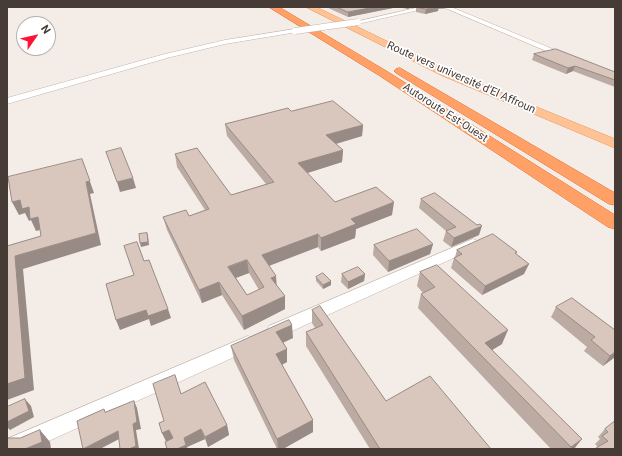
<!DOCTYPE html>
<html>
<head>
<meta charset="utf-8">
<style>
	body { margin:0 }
	#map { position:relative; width:622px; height:456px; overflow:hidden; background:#f4ece6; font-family:Roboto,sans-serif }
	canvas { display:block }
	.frame { position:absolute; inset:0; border:8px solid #473b35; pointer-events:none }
	.north { position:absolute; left:16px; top:16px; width:40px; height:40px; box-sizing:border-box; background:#fff; border:1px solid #b5b1ae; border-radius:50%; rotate:56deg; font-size:11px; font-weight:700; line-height:16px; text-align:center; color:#473b35 }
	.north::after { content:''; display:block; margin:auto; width:14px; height:18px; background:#ff1233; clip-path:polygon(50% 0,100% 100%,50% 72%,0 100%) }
</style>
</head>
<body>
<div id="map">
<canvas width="622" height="456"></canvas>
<div class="frame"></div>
<div class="north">N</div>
</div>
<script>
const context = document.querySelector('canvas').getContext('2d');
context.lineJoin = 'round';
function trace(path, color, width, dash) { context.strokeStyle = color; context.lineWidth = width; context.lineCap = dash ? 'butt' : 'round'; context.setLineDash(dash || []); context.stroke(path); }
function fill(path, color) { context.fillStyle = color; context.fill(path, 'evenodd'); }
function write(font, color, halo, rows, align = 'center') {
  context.font = font + ' Roboto,sans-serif'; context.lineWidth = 3.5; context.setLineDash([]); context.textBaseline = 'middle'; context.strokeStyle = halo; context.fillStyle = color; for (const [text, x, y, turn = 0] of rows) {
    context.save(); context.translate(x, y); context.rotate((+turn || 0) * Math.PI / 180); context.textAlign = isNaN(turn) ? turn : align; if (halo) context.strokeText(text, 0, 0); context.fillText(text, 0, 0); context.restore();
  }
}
const minor = new Path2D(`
	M420,7h11l-73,17 -3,-2z
	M443,7h8l121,50 -1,2h-6z
	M295,29l2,1v2l-72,12 -58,14 -160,46v-6l158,-44 60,-14z
	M473,239l5,2 2,3 -2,3 -197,89 -6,2 -6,-2 -2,-5 2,-5z
	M248,336l6,2 2,5 -2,5 -223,101h-24v-10z`);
const major = new Path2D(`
	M306,7h10l135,65 164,67v9l-172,-72z`);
const highway = new Path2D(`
	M269,7h10l109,65 227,143v14l-7,-2 -228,-151z
	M400,68l215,125v12l-6,-1 -213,-131 -2,-2 2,-2z`);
const minorBridge = new Path2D(`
	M295,31l63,-9`);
const wall = new Path2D(`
	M326,7h87l-6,2 -9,-2 -50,10z
	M416,7h29l-1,2h-6v2l-13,3 -9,-2z
	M534,54l81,18v15l-42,-16 -7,3 -34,-14z
	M291,111l72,14 -1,11 -26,8 7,6 -1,12 -35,11 28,29 57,13 -36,14 -1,9 -34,13 -3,-4 -49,19 16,43 -41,21 -22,-35 -20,8 -35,-73 -4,-13 26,-1 16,-6 -28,-43 -2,-13 56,41 35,-11 -39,-48 -2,-12zM249,273l10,17 -12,5 -11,-17z
	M421,199l58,36 -28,12 -8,-6 3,-10 -27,-23z
	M433,244l-3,10 -42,18 -15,-17 1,-10z
	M457,250l60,2 -1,2 8,20 -42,21 -31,-27 3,-10 1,-1z
	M420,272l82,72 -10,6 82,99h-23l-133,-141 3,-14 2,-1 -6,-7z
	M342,274h23l-1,7 -16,8 -7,-7z
	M316,277l15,4v4l-8,4 -7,-8z
	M556,307l59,23v27l-12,9 -19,-15 3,-4 -36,-30z
	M312,310l74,91 105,48h-121l-64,-103v-14l9,-4 -3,-5z
	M293,338l-10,5 4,6v13l-5,3 31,55v12l-30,17h-6l-43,-89 -3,-14z
	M181,394l46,31 2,10 -21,12 -3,-8 -18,8 -21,-5 -4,-9 2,-12z
	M615,421v28h-20l3,-2 -3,-3 5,-5 -2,-2 7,-8z`);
const shadedWall = new Path2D(`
	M375,7h23l-50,10v-5z
	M407,7h6l-6,2z
	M435,7h4l-1,4 -13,3 1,-5z
	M575,66l-2,5 -7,3 2,-6z
	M363,125l-1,11 -37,11 1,-12z
	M343,150l-1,12 -44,14v-13z
	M82,159l12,34 -4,1 11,51 -78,24 11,121 -27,10v-16l8,-128 81,-23 -10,-51z
	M133,178l3,10 -16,4 -3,-10z
	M20,200l9,7 9,10 6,12 -8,2 -5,-11 -2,1 -4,-8 -6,2 -7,-13z
	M394,202l-2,13 -36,14 -1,9 -34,13v-13l30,-19z
	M482,226l-3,9 -28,12 3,-9z
	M147,233l1,3 1,9 -8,2 -1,-4z
	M318,234v13l-55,21 -1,-13z
	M433,244l-3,10 -42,18 1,-11z
	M247,260l2,13 -19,7 -2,-13z
	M529,264l-5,10 -42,21 3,-9z
	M365,274l-1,7 -16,8v-7z
	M276,276l1,13 -6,-11z
	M331,281v4l-8,4v-4z
	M219,282l3,13 -20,8 -3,-13z
	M285,296v13l-41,21 -2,-14z
	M168,309l3,9 -20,8 -2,-7 -29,11 -4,-10 30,-10z
	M292,325l1,13 -16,7 -1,-13z
	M508,330l-6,14 -20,12 3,-13z
	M287,349v13l-10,5 -1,-13z
	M615,352v5l-12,9 7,-10z
	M25,399l6,7 3,11 -24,13 -3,-3v-5z
	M134,401l3,7 4,21 -5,1 3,19h-10l4,-25z
	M313,420v12l-30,17h-5l-1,-10z
	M227,425l2,10 -21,12 -3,-10z
	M201,429l4,10 -18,8 1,2h-11l7,-11z
	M40,430l10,12 1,7h-26z
	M169,430l5,10 -7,2 -5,-9z
	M118,431l3,7 -21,11h-17z
	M582,439l-8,10h-4l1,-2z`);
const building = new Path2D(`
	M337,7h38l-27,5z
	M416,7h19l-9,2z
	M556,49l59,23v8l-40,-14 -7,2 -34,-14z
	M333,101l30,24 -37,10 17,15 -45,13 37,39 41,-15 18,15 -43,17 5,5 -35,14 -3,-4 -56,21 14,21 -5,2 14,18 -43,20 -23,-34 -20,8 -36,-73 23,-7 3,6 20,-7 -34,-55 22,-6 34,47 43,-13 -49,-58 63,-16 3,3zM247,260l17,27 -17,8 -19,-28z
	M121,148l12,30 -16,4 -11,-30z
	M82,159l8,22 -4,1 10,51 -81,23 10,122 -18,6v-138l34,-10 -3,-19 -8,2 -1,-12 -7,2 -2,-9 -8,2 -4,-25z
	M435,193l42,32 3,-1 2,2 -28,12 -8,-7 10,-4 -35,-28z
	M417,229l16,15 -44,17 -15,-16z
	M147,233l1,9 -8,1 -1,-9z
	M493,234l24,18 -2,1 14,11 -44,22 -31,-28 8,-4 -5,-4z
	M137,242l7,19 5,-1 19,49 -20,7 -2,-6 -30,10 -10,-36 28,-9 -10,-29z
	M437,265l71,65 -23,13 97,96 -11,8 -150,-153 14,-7 -15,-15z
	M358,267l7,7 -17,8 -6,-8z
	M323,273l8,8 -8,4 -7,-8z
	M572,298l43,32v22l-5,4 -19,-16 4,-3 -39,-30z
	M320,306l66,95 44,-25 61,73h-111l-74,-117 17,-7 -11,-15z
	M289,320l3,5 -16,7 11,17 -11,5 37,66 -36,19 -46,-93z
	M175,375l6,19 24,-12 22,43 -22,12 -4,-8 -17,9 2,7 -9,4h-10l-2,-7 8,-4 -4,-8 -7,3 -3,-10 5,-2 -11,-37z
	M25,399l4,12 -22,11v-15z
	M134,401l3,21 -4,2 3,22 -7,3h-9l-2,-18 -35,18 -6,-28 27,-12 1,3z
	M615,421v28h-18l-1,-1 12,-7 -6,-5 6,-4 -3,-3z
	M40,430l2,12 -17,7h-18v-11h13z`);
const farStreetnames = [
	["Route vers université d'El Affroun",461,78,24],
	["Autoroute Est-Ouest",445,113,33]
];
trace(minor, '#c3b4ab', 1);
trace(major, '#e9985f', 1);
trace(highway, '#e46e30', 1);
fill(minor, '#fff');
fill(major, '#ffc294');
fill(highway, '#ffa066');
trace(minorBridge, '#c3b4ab', 7, []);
trace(minorBridge, '#fff', 6);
fill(wall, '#bbaba3');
fill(shadedWall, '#988b85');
fill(building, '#d9c7be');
trace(building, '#988b85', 1);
write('11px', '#473b35', '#fff', farStreetnames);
</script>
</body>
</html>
